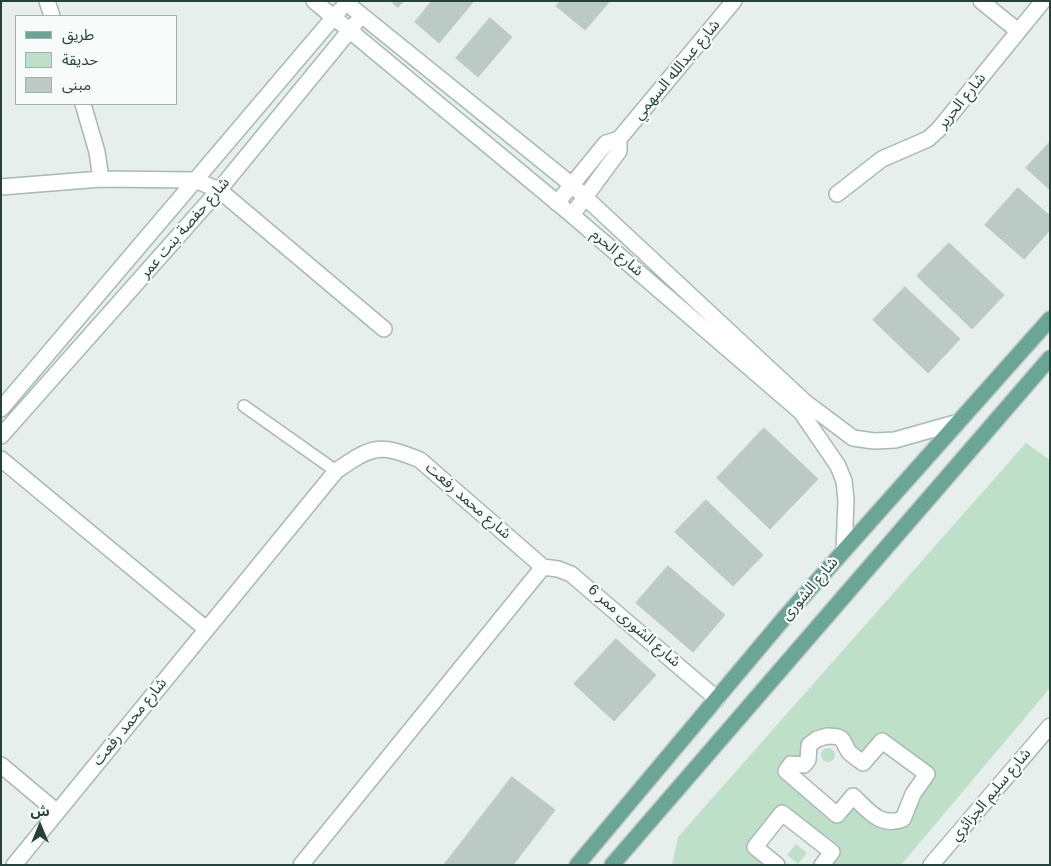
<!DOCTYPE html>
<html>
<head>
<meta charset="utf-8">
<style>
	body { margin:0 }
	#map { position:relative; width:1051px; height:866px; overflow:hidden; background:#e6efeb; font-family:Arial,"Noto Sans Arabic",sans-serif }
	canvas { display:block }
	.frame { position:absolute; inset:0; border:2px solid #24423a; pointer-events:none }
	.legend { position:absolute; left:15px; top:15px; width:162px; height:90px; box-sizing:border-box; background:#f7fbf9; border:1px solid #a3b1ad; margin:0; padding:6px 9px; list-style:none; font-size:15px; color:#24423a }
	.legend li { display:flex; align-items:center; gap:10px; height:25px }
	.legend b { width:25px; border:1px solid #a3b1ad }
	.north { position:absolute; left:15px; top:801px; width:50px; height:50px; -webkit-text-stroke:4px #f7fbf9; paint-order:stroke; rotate:0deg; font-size:14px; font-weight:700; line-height:20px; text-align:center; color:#24423a }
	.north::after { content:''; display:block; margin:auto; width:18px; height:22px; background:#24423a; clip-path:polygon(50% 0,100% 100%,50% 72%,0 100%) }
</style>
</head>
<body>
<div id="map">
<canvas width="1051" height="866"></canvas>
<div class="frame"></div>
<ul class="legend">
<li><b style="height:6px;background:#6aa596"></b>طريق</li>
<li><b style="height:14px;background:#bfe0c8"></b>حديقة</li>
<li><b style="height:14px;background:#bbcac4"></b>مبنى</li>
</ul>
<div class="north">ش</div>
</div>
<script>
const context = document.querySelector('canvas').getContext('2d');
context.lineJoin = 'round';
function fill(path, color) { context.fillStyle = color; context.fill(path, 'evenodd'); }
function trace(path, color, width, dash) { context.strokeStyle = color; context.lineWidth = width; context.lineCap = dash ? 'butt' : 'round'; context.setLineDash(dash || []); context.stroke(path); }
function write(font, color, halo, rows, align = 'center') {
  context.font = font + ' Arial,"Noto Sans Arabic",sans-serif'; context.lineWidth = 4.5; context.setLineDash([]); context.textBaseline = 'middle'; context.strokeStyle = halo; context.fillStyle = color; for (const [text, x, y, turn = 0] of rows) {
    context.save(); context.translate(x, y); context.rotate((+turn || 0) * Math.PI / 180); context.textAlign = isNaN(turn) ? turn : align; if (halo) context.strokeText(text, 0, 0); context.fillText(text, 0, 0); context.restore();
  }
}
const green = new Path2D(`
	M1026,443l24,17v228l-149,177h-79l10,-13 -50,-39 -27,34 22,18h-105l6,-28zM817,739l27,1 19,23 19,-22 45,34 -31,47 -43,-26 -17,19 -50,-44 22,-11z
	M821 755a7 7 0 1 1 14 0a7 7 0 1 1-14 0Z
	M796,844l11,9 -9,11 -11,-9z`);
const building = new Path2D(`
	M391,1h13l-6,6z
	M432,1h42l-35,42 -24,-21z
	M561,1h49l-25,29 -29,-24z
	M490,18l22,19 -34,40 -22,-19z
	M1050,142v48l-24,-22z
	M1018,188l32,28v14l-26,29 -39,-34z
	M949,243l55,52 -32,34 -55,-53z
	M905,287l55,52 -32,34 -55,-53z
	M764,428l54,51 -48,50 -53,-51z
	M706,500l57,55 -30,31 -58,-54z
	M668,566l57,49 -32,37 -57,-49z
	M616,639l40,36 -42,46 -40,-37z
	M512,777l43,33 -42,55h-69z`);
const lane = new Path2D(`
	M244,406l92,65`);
const street = new Path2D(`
	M47,1l5,15
	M981,1l37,30
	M101,179l94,1 24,10 165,139
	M1,187l100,-8 -4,-27 -14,-48
	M837,194l45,-35 46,-20 11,-10 104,-128
	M557,203l49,-60 13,-4 115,-138
	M572,215l47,-64v-12
	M1,459l204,169
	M543,567l15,2 13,5 146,125
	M827,736c19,0 14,4 22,16 4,4 10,8 14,11l19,-22 45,33 -14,20 -10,25c-23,9 -35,-9 -50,-23l-16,19 -51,-44 5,-7 13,1 4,-5 1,-15 8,-6z
	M1,765l56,47
	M14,865l322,-394c36,-25 43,-28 84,-11l123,107
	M301,865l242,-298
	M777,865l-22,-18 27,-34 50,39 -10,13
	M931,865l119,-139`);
const secondary = new Path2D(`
	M314,1l258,214 229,197 37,54 6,15 2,19 -2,50
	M344,1l228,184 233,217 48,36 21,3 21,-1 60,-17
	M1,409l338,-398
	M1,436l218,-246 136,-166`);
const primary = new Path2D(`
	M577,865l208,-248 265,-298
	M612,865l438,-507`);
const streetNames = [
	["شارع عبدالله السهمي",677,70,-50],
	["شارع الحرير",962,101,-51],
	["شارع حفصة بنت عمر",185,228,-49],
	["شارع الحرم",617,253,41],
	["شارع محمد رفعت",468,501,41],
	["شارع الشورى",810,589,-49],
	["شارع الشورى ممر 6",634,626,41],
	["شارع محمد رفعت",130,722,-51],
	["شارع سليم الجزائري",991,795,-50]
];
fill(green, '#bfe0c8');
fill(building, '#bbcac4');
trace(building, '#b8c9c2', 1);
trace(lane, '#a8b8b2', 14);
trace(street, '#a8b8b2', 18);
trace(secondary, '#a4bbb3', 18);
trace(primary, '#c2cac8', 18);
trace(lane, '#fff', 11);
trace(street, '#fff', 15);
trace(secondary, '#fff', 15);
trace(primary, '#6aa596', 15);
write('15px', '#24423a', '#f7fbf9', streetNames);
</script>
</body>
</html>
